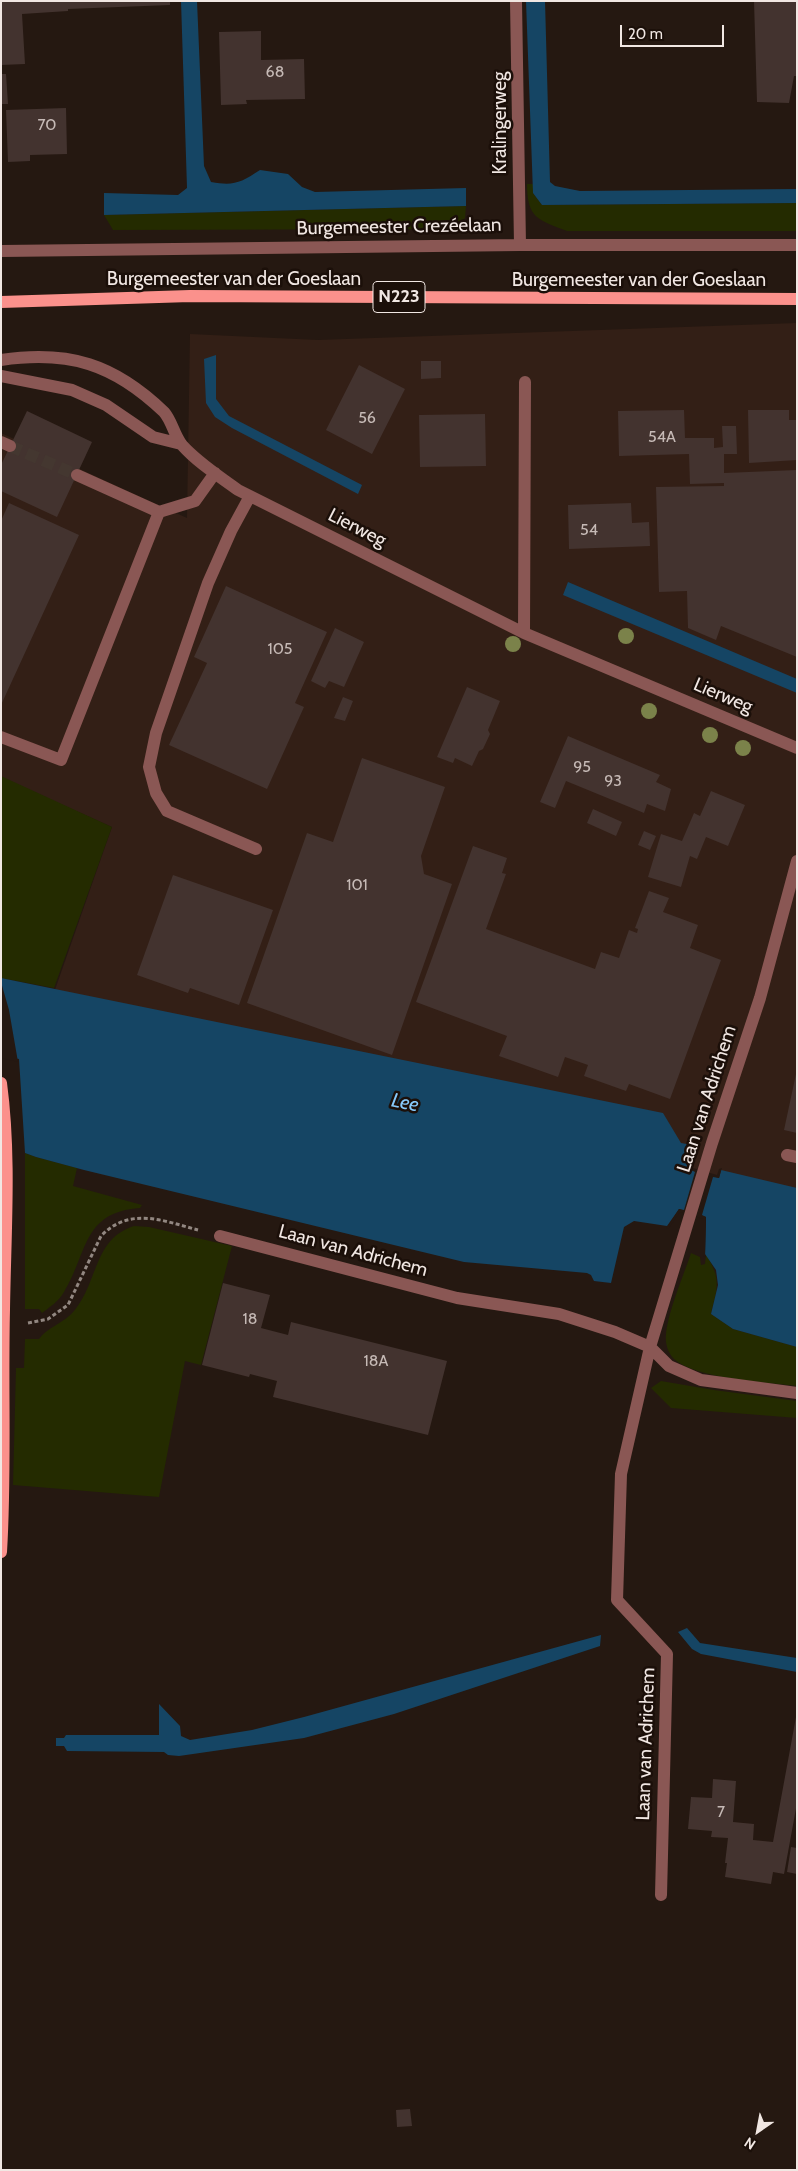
<!DOCTYPE html>
<html>
<head>
<meta charset="utf-8">
<style>
	body { margin:0 }
	#map { position:relative; width:798px; height:2171px; overflow:hidden; background:#251811; font-family:Cabin,sans-serif }
	canvas { display:block }
	.frame { position:absolute; inset:0; border:2px solid #f1e7e3; pointer-events:none }
	.north { position:absolute; left:733px; top:2106px; width:50px; height:50px; -webkit-text-stroke:4px #1b0f09; paint-order:stroke; rotate:213deg; font-size:14px; font-weight:700; line-height:20px; text-align:center; color:#f1e7e3 }
	.north::after { content:''; display:block; margin:auto; width:18px; height:22px; background:#f1e7e3; clip-path:polygon(50% 0,100% 100%,50% 72%,0 100%) }
	.scale { position:absolute; left:620px; top:25px; width:104px; height:22px; box-sizing:border-box; border:2px solid #f1e7e3; border-top:0; padding-left:6px; font-size:15px; line-height:18px; white-space:nowrap; color:#f1e7e3; -webkit-text-stroke:4px #1b0f09; paint-order:stroke }
</style>
</head>
<body>
<div id="map">
<canvas width="798" height="2171"></canvas>
<div class="frame"></div>
<div class="north">N</div>
<div class="scale">20 m</div>
</div>
<script>
const context = document.querySelector('canvas').getContext('2d');
context.lineJoin = 'round';
function fill(path, color) { context.fillStyle = color; context.fill(path, 'evenodd'); }
function trace(path, color, width, dash) { context.strokeStyle = color; context.lineWidth = width; context.lineCap = dash ? 'butt' : 'round'; context.setLineDash(dash || []); context.stroke(path); }
function write(font, color, halo, rows, align = 'center') {
  context.font = font + ' Cabin,sans-serif'; context.lineWidth = 5; context.setLineDash([]); context.textBaseline = 'middle'; context.strokeStyle = halo; context.fillStyle = color; for (const [text, x, y, turn = 0] of rows) {
    context.save(); context.translate(x, y); context.rotate((+turn || 0) * Math.PI / 180); context.textAlign = isNaN(turn) ? turn : align; if (halo) context.strokeText(text, 0, 0); context.fillText(text, 0, 0); context.restore();
  }
}
const built = new Path2D(`
	M797,323v908l-754,-207 69,-197 -111,-49v-345l186,85 3,-184 128,6z`);
const green = new Path2D(`
	M527,184h6v9l9,12 255,-2v28h-230c-29,-11 -40,-13 -40,-47z
	M466,206l-1,12 -13,11 -339,1 -9,-15z
	M1,776l111,51 -58,161 -53,-10z
	M25,1153l11,4 41,11 -4,18 69,19 -2,3c-58,4 -52,45 -76,84 -5,9 -14,15 -22,21l-3,-4h-14z
	M134,1226l15,1 83,19 -31,119 -16,-4 -26,136 -146,-12 3,-117h8l1,-29h14c7,-11 25,-16 35,-28 25,-30 19,-72 60,-85z
	M691,1253l9,4 1,8 4,-1 1,-9c16,24 11,33 5,59l22,15 64,18v39c-31,-4 -101,-7 -123,-27 -5,-5 -7,-11 -8,-17 -2,-22 18,-67 25,-89z
	M661,1381l53,9 83,11v17l-126,-10 -20,-20z`);
const water = new Path2D(`
	M181,1h16l7,165 7,16c23,4 29,1 49,-12l28,4 14,13 13,5 151,-4v18l-362,9v-22l74,2 9,-7z
	M526,1h19l5,181 5,4 25,5 217,-2v14l-255,2 -9,-12z
	M216,355v44l13,17 133,69 -4,9 -126,-66 -17,-11 -9,-14 -2,-44z
	M568,582l229,97v14l-234,-98z
	M1,978l662,135 18,30 11,2 -1,25 28,8 2,-8 76,18v159l-64,-18 -22,-15 7,-29 -2,-15 -11,-16 1,-37 -27,-8 -12,17 -33,-5 -10,6 -13,56 -17,-2 -3,-6 -4,-2 -123,-11 -380,-92 -48,-13 -11,-4 -6,-94 -18,-3z
	M687,1628l13,15 97,15v14l-96,-18 -9,-5 -14,-17z
	M601,1635l-1,11 -206,68 -90,24 -125,18 -11,-1 -4,-3 -97,-1 -3,-5h-8v-8h8l2,-3h93v-31l21,22 1,10 9,4 62,-10 52,-13z`);
const pier = new Path2D(`
	M1,982l8,28 9,52 -17,-4z
	M692,1143l3,2 -2,23 24,7 2,-6 3,-1 -3,10 -6,-1 -11,38 4,2 -1,41 -2,-3v-36l-23,-7 -11,16 -3,1 13,-20 5,1 11,-38 -4,-2z`);
const building = new Path2D(`
	M1,1h169v4l-102,4v2l-46,3 3,50 -24,1z
	M754,1h43v75h-3l-5,27 -32,-1z
	M261,31v29l43,-1 1,40 -59,1 1,4 -26,1 -2,-73z
	M1,74h5l2,30h-7z
	M66,108l1,46 -37,1v6l-22,1 -2,-52z
	M421,361h20v17l-20,1z
	M359,365l46,24 -33,65 -46,-24z
	M684,410l1,28h29v10l9,-1 -1,-21h14l1,28h-13v19l73,-3v187l-76,-31 -5,14 -28,-12 -1,-37 -28,1 -3,-105 68,-1v-3l-34,1 -1,-30 -70,2 -1,-45z
	M748,410h41v10h8v40l-48,3z
	M27,411l65,31 -35,75 -56,-26v-26z
	M485,414l1,52 -66,1 -1,-52z
	M9,503l70,32 -78,170v-184z
	M631,503l1,20 17,-1 1,24 -81,3 -1,-44z
	M226,586l101,46 -32,71 9,4 -37,82 -98,-44 38,-82 -13,-6z
	M335,628l29,14 -20,45 -15,-6 -4,7 -14,-7z
	M467,687l33,14 -12,29 2,4 -7,15 -4,2 -7,15 -17,-8 -2,5 -16,-6z
	M343,697l10,4 -8,20 -11,-3z
	M568,736l92,39 -4,7 15,7 -6,22 -18,-7 -3,9 -78,-32 -11,27 -15,-6z
	M362,758l83,29 -24,69 3,18 28,10 -60,171 -145,-52 60,-170 26,9z
	M711,791l34,14 -17,41 -22,-9 -9,22 -7,-3 -9,31 -33,-10 13,-43 21,7 12,-28 6,3z
	M593,809l29,13 -6,14 -29,-13z
	M644,831l12,5 -6,14 -12,-5z
	M473,846l34,12 -5,15 4,1 -20,55 109,40 6,-17 18,6 10,-28 8,3 1,-4 -3,-1 14,-37 20,7 -6,14 35,13 -8,23 31,12 -51,139 -41,-15 -3,7 -42,-15 4,-11 -23,-8 -7,20 -59,-21 8,-20 -91,-34z
	M173,875l100,35 -34,95 -49,-17 -2,5 -51,-18z
	M796,1074h1v59l-13,-3z
	M223,1283l47,12 -9,33 27,7 3,-13 156,39 -19,74 -155,-38 4,-16 -27,-7 -1,3 -47,-12z
	M796,1717l1,86 -13,71 -11,-2 -2,12 -46,-7 2,-14h-2l3,-25 -17,-1 1,-6 -24,-2 3,-32 21,1 1,-19 23,2 -3,41 21,2 -1,16 20,2z
	M791,1847l6,1v26l-10,-2z
	M410,2109l2,17 -15,1 -1,-17z`);
const minorTunnel = new Path2D(`
	M10,446l67,29`);
const path = new Path2D(`
	M28,1323l20,-4 20,-14 33,-69c29,-30 63,-15 97,-6`);
const minor = new Path2D(`
	M516,1l4,244
	M1,251l519,-6h277
	M1,360c68,-10 113,4 163,52 8,9 10,23 18,33 16,18 37,31 56,45l286,143 273,115
	M1,376l71,14 34,15 47,32 28,7
	M1,442l9,4
	M77,475l82,37 36,-11 20,-28
	M250,496l-19,35 -23,52 -52,150 -7,34 7,26 11,18 89,38
	M524,633l1,-251
	M1,737l60,23 98,-248
	M787,1155l10,2
	M220,1236l237,62 102,16 56,18 35,15 19,19 32,14 96,13
	M661,1895l6,-241 -50,-54 4,-126 29,-127 62,-204 48,-145 37,-137`);
const major = new Path2D(`
	M1,302l189,-6 607,3
	M1,1083c10,75 4,151 3,227 -2,81 2,161 -3,242`);
const trees = [
	[626,636],
	[513,644],
	[649,711],
	[710,735],
	[743,748]
];
const numberNames = [
	["68",275,72],
	["70",47,125],
	["56",367,418],
	["54A",662,437],
	["54",589,530],
	["105",280,649],
	["95",582,767],
	["93",613,781],
	["101",357,885],
	["18",250,1319],
	["18A",376,1361],
	["7",721,1812]
];
const shields = [
	[399,297,52]
];
const shieldNames = [
	["N223",399,297]
];
const streetNames = [
	["Kralingerweg",500,123,-90],
	["Burgemeester Crezéelaan",399,227,-1],
	["Burgemeester van der Goeslaan",234,279],
	["Burgemeester van der Goeslaan",639,280],
	["Lierweg",357,528,27],
	["Lierweg",723,696,23],
	["Laan van Adrichem",707,1099,-72],
	["Laan van Adrichem",353,1251,15],
	["Laan van Adrichem",646,1744,-88]
];
const waterNames = [
	["Lee",405,1103,11]
];
fill(built, '#331f16');
fill(green, '#242b00');
fill(water, '#154564');
fill(pier, '#251811');
fill(building, '#43332f');
trace(minorTunnel, '#443730', 12, [12, 6]);
trace(path, '#928781', 3, [4, 2.5]);
trace(minor, '#8a5754', 12);
trace(major, '#fb918c', 12);
context.fillStyle = '#7b824a';
for (const [x, y] of trees) { context.beginPath(); context.arc(x, y, 8, 0, 2 * Math.PI); context.fill(); }
write('16px', '#c6bab6', null, numberNames);
for (const [x, y, w] of shields) { const box = new Path2D(); box.roundRect(x - w / 2, y - 15.5, w, 31, 4); context.fillStyle = '#1b0f09'; context.fill(box); trace(box, '#f1e7e3', 1); }
write('bold 18px', '#f1e7e3', null, shieldNames);
write('19px', '#f1e7e3', '#1b0f09', streetNames);
write('italic 20px', '#87cafc', '#1b0f09', waterNames);
</script>
</body>
</html>
